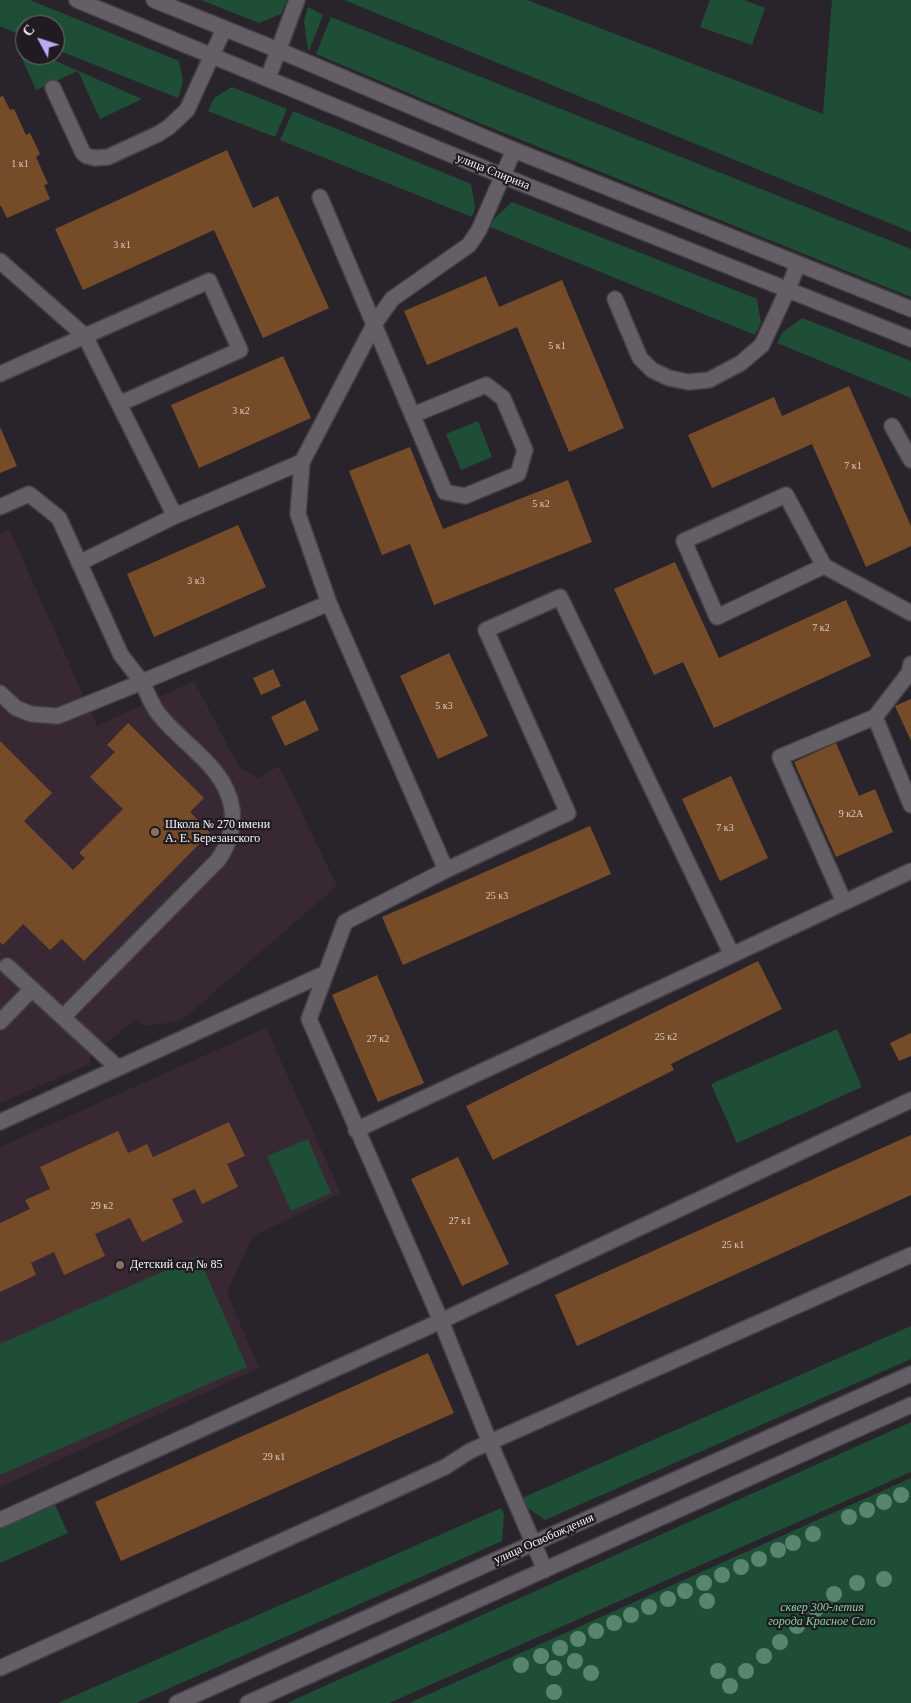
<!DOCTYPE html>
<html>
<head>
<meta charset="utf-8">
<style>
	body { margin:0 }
	#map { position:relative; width:911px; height:1703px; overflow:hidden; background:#29242b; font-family:Georgia,serif }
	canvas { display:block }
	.north { position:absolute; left:15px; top:15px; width:50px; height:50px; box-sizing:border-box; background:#1f1b21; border:1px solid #757277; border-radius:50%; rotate:310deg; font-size:14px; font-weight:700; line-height:20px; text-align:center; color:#f7f4f8 }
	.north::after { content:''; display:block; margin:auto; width:18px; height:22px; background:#bda9f5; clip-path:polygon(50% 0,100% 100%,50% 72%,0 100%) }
</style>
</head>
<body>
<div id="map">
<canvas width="911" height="1703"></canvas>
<div class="north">С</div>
</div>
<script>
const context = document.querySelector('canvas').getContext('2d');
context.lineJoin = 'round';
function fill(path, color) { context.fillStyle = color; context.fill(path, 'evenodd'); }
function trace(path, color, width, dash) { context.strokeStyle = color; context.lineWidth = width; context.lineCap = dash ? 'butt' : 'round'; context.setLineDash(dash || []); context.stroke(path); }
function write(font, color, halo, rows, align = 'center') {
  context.font = font + ' Georgia,serif'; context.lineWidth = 4.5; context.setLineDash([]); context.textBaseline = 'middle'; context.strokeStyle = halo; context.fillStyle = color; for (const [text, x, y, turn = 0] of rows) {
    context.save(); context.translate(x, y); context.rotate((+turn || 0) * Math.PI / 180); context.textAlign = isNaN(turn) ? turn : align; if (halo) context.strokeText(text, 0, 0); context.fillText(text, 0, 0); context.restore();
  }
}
const education = new Path2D(`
	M9,529l88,197 97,-45 45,86 19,11 21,-12 58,120 -156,135 -36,5 -9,-7 -46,38v7l-90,39v-570z
	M266,1028l75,165 -89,44 -25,56 32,75 -259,119v-340z`);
const green = new Path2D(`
	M0,0h30l149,61 4,21 -5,16 -123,-49v-24h-30v12l-25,-11z
	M201,0h86l-6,14 -22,9z
	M344,0h183l296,114 9,-114h79v232z
	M710,0h34l21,8 -13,37 -52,-18z
	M308,7l15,8 -14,36 -1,-1 -4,-29z
	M331,17l580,232v48l-434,-175 -161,-68z
	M15,43l10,5v7h17l100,44 -42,20 -22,-48 -42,19z
	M232,87l55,22 -12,28 -67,-26 6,-13z
	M293,111l178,73 4,24 -3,9 -192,-77z
	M512,202l245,97 4,24 -6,12 -265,-108 5,-9z
	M802,318l109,43v37l-134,-55 5,-10z
	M478,421l14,36 -31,13 -15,-36z
	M837,1029l25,58 -125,56 -26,-59z
	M308,1139l23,54 -40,18 -24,-55z
	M198,1256l49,111 -247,108v-131z
	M911,1326v33l-366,161 -20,-14 -3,-8z
	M911,1422v50l-522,231h-102z
	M911,1478v225h-502z
	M55,1505l13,28 -68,30v-34z
	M501,1508l3,7 -2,26 -366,162h-78z`);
const building = new Path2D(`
	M3,96l7,14 4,-1 12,26 4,-2 10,21 -4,3 12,27 -4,1 6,14 -43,19 -6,-12h-1v-109z
	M227,150l26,58 25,-12 51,112 -66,30 -49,-108 -131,60 -28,-61z
	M486,276l13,31 63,-27 62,148 -55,24 -52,-125 -90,38 -23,-54z
	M283,356l28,62 -112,50 -28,-63z
	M849,386l62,140v20l-45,21 -54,-123 -100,44 -24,-53 86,-38 8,19z
	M0,427l17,39 -17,7z
	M410,447l33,82 125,-49 24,62 -158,63 -24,-61 -28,11 -33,-84z
	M238,525l28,62 -112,50 -27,-63z
	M675,562l44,96 127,-58 25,56 -157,72 -31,-66 -29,13 -40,-86z
	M449,653l39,83 -50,23 -38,-83z
	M273,669l8,17 -20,9 -8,-17z
	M911,699v42l-16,-35z
	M305,700l14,30 -34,16 -14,-29z
	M128,723l76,75 -14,14 20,21 -126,128 -22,-22 -12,11 -27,-26 -20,21 -3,-3v-201l52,52 -28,28 49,49 12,-12 -6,-5 44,-44 -33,-32 25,-25 -8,-7z
	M836,743l23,53 16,-7 18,43 -57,25 -42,-95z
	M731,776l37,82 -48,23 -38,-82z
	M590,826l21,48 -208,91 -21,-48z
	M758,961l24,48 -111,55 3,6 -181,90 -27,-54z
	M377,975l47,108 -46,19 -46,-107z
	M911,1033v23l-12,5 -9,-18z
	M229,1122l16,34 -18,8 11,23 -36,17 -7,-15 -23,10 11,23 -41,20 -12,-24 -35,16 10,22 -41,19 -10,-23 -23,11 5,12 -36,17v-69l30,-14 -5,-9 25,-11 -10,-22 78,-36 10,22 19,-9 6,13z
	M911,1135v60l-334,151 -22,-51z
	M458,1157l51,107 -47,22 -51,-107z
	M428,1353l26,60 -333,148 -26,-59z`);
const minor = new Path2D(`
	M77,0l426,176 408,163
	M154,0l124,50 236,100 397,159
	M268,78l29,-78
	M53,88l30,65 4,3 8,2 13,-1 50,-23 11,-7 18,-17 37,-81
	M514,150l-35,80 -10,15 -77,54 -17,24 -73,139 -4,52 31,89 117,267 -101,52 -36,97 132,302 49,122 55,127
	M320,197l125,295 20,4 53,-22 7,-24 -22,-52 -17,-13 -73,30
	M0,261l85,75 124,-55 31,69 -121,54
	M615,299l25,59 12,12 17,8 19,4 21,-2 32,-17 21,-18 26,-56 10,-25
	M0,374l85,-38 90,180 127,-54
	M892,426l19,34
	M0,507l29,-13 30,24 62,137 21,27 187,-79
	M79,563l96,-47
	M824,566l-107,51 -33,-76 102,-46 38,71 87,47
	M0,693l16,15 15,6 27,2 84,-34c5,10 9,22 16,31 24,32 68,53 74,96 2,19 -3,36 -14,51l-155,157
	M875,717l36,88
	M844,902l-64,-145 95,-40 34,-44 2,-9
	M732,955l179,-84
	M7,966l111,102
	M0,1022l32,-33
	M0,1122l326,-149
	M356,1130l376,-175 -172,-358 -74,33 82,183 -122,57
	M0,1520l441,-199 470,-221
	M0,1668l373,-168 72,-33 25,-16 441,-196
	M177,1703l734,-329
	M248,1703l663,-298`);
const trees = [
	[901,1495],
	[884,1502],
	[867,1510],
	[849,1517],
	[813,1534],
	[793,1543],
	[778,1550],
	[759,1559],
	[741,1567],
	[722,1575],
	[884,1579],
	[704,1583],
	[857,1583],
	[685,1591],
	[834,1594],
	[668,1599],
	[707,1601],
	[649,1607],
	[816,1609],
	[631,1615],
	[614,1623],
	[797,1626],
	[596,1631],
	[578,1639],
	[780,1642],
	[560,1648],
	[541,1656],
	[764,1656],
	[575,1661],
	[521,1665],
	[554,1668],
	[718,1671],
	[746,1671],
	[591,1673],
	[730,1686],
	[554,1692]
];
const markers = [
	[155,832,5,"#8d6e63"],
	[120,1265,5,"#8d6e63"]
];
const numberNames = [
	["1 к1",20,164],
	["3 к1",122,245],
	["5 к1",557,346],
	["3 к2",241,411],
	["7 к1",853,466],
	["5 к2",541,504],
	["3 к3",196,581],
	["7 к2",821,628],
	["5 к3",444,706],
	["9 к2А",851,814],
	["7 к3",725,828],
	["25 к3",497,896],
	["25 к2",666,1037],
	["27 к2",378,1039],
	["29 к2",102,1206],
	["27 к1",460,1221],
	["25 к1",733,1245],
	["29 к1",274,1457]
];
const streetNames = [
	["улица Спирина",493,172,22],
	["улица Освобождения",544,1539,-24]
];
const poiNames = [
	["Школа № 270 имени",165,825],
	["А. Е. Березанского",165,839],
	["Детский сад № 85",130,1265]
];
const parkNames = [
	["сквер 300-летия",822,1608],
	["города Красное Село",822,1622]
];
fill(education, '#372834');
fill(green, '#1e4f36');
fill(building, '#764c28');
trace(minor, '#444045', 18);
trace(minor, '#645f66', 15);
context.fillStyle = '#59856f';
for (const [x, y] of trees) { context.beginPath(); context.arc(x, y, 8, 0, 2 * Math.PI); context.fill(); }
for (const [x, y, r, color] of markers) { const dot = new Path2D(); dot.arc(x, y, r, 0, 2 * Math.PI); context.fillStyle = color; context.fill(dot); trace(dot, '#1f1b21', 2); }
write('10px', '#d7cac4', null, numberNames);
write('12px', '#f7f4f8', '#1f1b21', streetNames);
write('12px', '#f7f4f8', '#1f1b21', poiNames, 'left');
write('italic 12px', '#80d4a6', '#1f1b21', parkNames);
</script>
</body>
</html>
